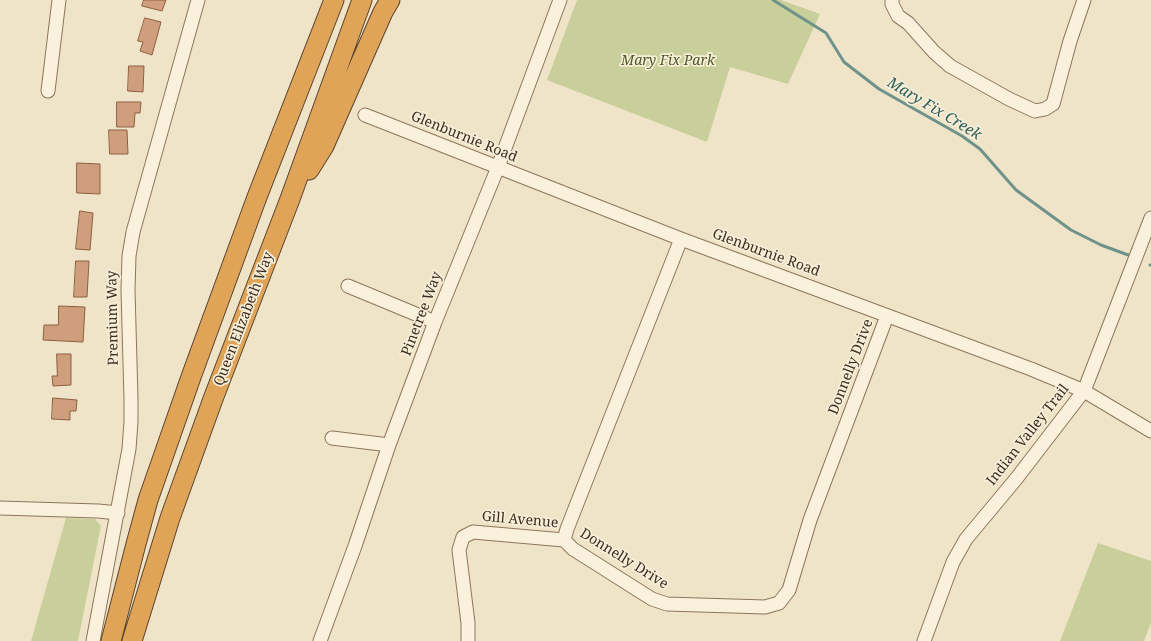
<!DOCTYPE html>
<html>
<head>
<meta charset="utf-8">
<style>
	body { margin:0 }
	canvas { display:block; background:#f0e4c8 }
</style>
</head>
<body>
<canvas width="1151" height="641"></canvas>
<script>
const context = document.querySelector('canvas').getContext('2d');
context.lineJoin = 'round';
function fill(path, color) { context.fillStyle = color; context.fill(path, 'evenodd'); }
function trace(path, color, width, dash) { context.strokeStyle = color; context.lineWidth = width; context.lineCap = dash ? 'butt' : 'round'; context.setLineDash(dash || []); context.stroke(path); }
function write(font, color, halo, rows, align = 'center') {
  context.font = font + ' "Noto Serif",serif'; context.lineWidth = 3.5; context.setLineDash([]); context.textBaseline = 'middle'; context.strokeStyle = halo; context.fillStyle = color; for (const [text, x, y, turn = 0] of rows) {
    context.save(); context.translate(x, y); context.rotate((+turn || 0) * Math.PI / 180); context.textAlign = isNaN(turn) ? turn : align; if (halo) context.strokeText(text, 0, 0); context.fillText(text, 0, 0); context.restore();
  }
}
const green = new Path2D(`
	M577,0h204l39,14 -32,70 -58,-17 -23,75 -160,-62z
	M66,518l29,1 6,7 -23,115h-47z
	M1098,543l53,18v62l-7,18h-84z`);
const stream = new Path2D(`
	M773,0l53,33 18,29 35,27 83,47 18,13 36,41 55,40 30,15 30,11
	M1150,265h1`);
const building = new Path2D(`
	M144,0h22l-4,11 -20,-5z
	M145,18l16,4 -9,33 -12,-4 3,-9 -5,-1z
	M129,66h15l-1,26 -15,-1z
	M117,102h24l-1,11h-5l-1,14h-17z
	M109,130h18l1,24h-18z
	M77,163l23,1v30l-23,-1z
	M80,211l13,2 -3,37 -14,-1z
	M76,261h13l-2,36h-13z
	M59,306l26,1 -2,35 -40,-2 1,-15h14z
	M57,354h14v31l-18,1 -1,-10h5z
	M53,398l24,2 -1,11h-6v9l-18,-1z`);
const minor = new Path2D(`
	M892,0v4l6,12 10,7 26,29 16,14 59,33 26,12 10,-2 8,-5 17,-63 14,-41
	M48,91l11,-91
	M365,115l316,124 350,130 53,22 67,40
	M681,239l-114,290 -3,11 9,9 79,50 15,5 98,3 14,-4 10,-13 21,-70 77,-204
	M348,286l87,36
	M332,438l57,7
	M0,508l98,3 20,2
	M93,641l36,-192 2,-27v-23l-3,-109 1,-34 4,-24 65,-232
	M320,641l35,-95 34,-101 46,-123 63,-155 62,-167
	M468,641v-18l-9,-73 4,-13 10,-5 91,8
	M924,641l29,-79 13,-23 50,-60 60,-78 8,-10 67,-173`);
const highway = new Path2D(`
	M309,170l15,-24 59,-134 7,-12
	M111,641l25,-97 12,-44 43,-123 66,-180 77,-197
	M132,641l38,-123 43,-119 77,-200 72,-199`);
const parkNames = [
	["Mary Fix Park",668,61]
];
const streetNames = [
	["Glenburnie Road",464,137,22],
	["Glenburnie Road",766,253,20],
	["Pinetree Way",422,314,-69],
	["Premium Way",113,318,-91],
	["Queen Elizabeth Way",244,319,-69],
	["Donnelly Drive",851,367,-69],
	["Indian Valley Trail",1028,435,-52],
	["Gill Avenue",520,520,5],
	["Donnelly Drive",624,559,32]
];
const waterNames = [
	["Mary Fix Creek",934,109,31]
];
fill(green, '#c9cf9b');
trace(stream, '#6f938a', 3);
fill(building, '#cf9f7d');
trace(building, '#8d5f41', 1);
trace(minor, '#8d765c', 15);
trace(highway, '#5b4430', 21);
trace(minor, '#faf1dc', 13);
trace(highway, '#e0a458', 19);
write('italic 14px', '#4d5a26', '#f7eed8', parkNames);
write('14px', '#3d2e20', '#f7eed8', streetNames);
write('italic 15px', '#2f5d5a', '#f7eed8', waterNames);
</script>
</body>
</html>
